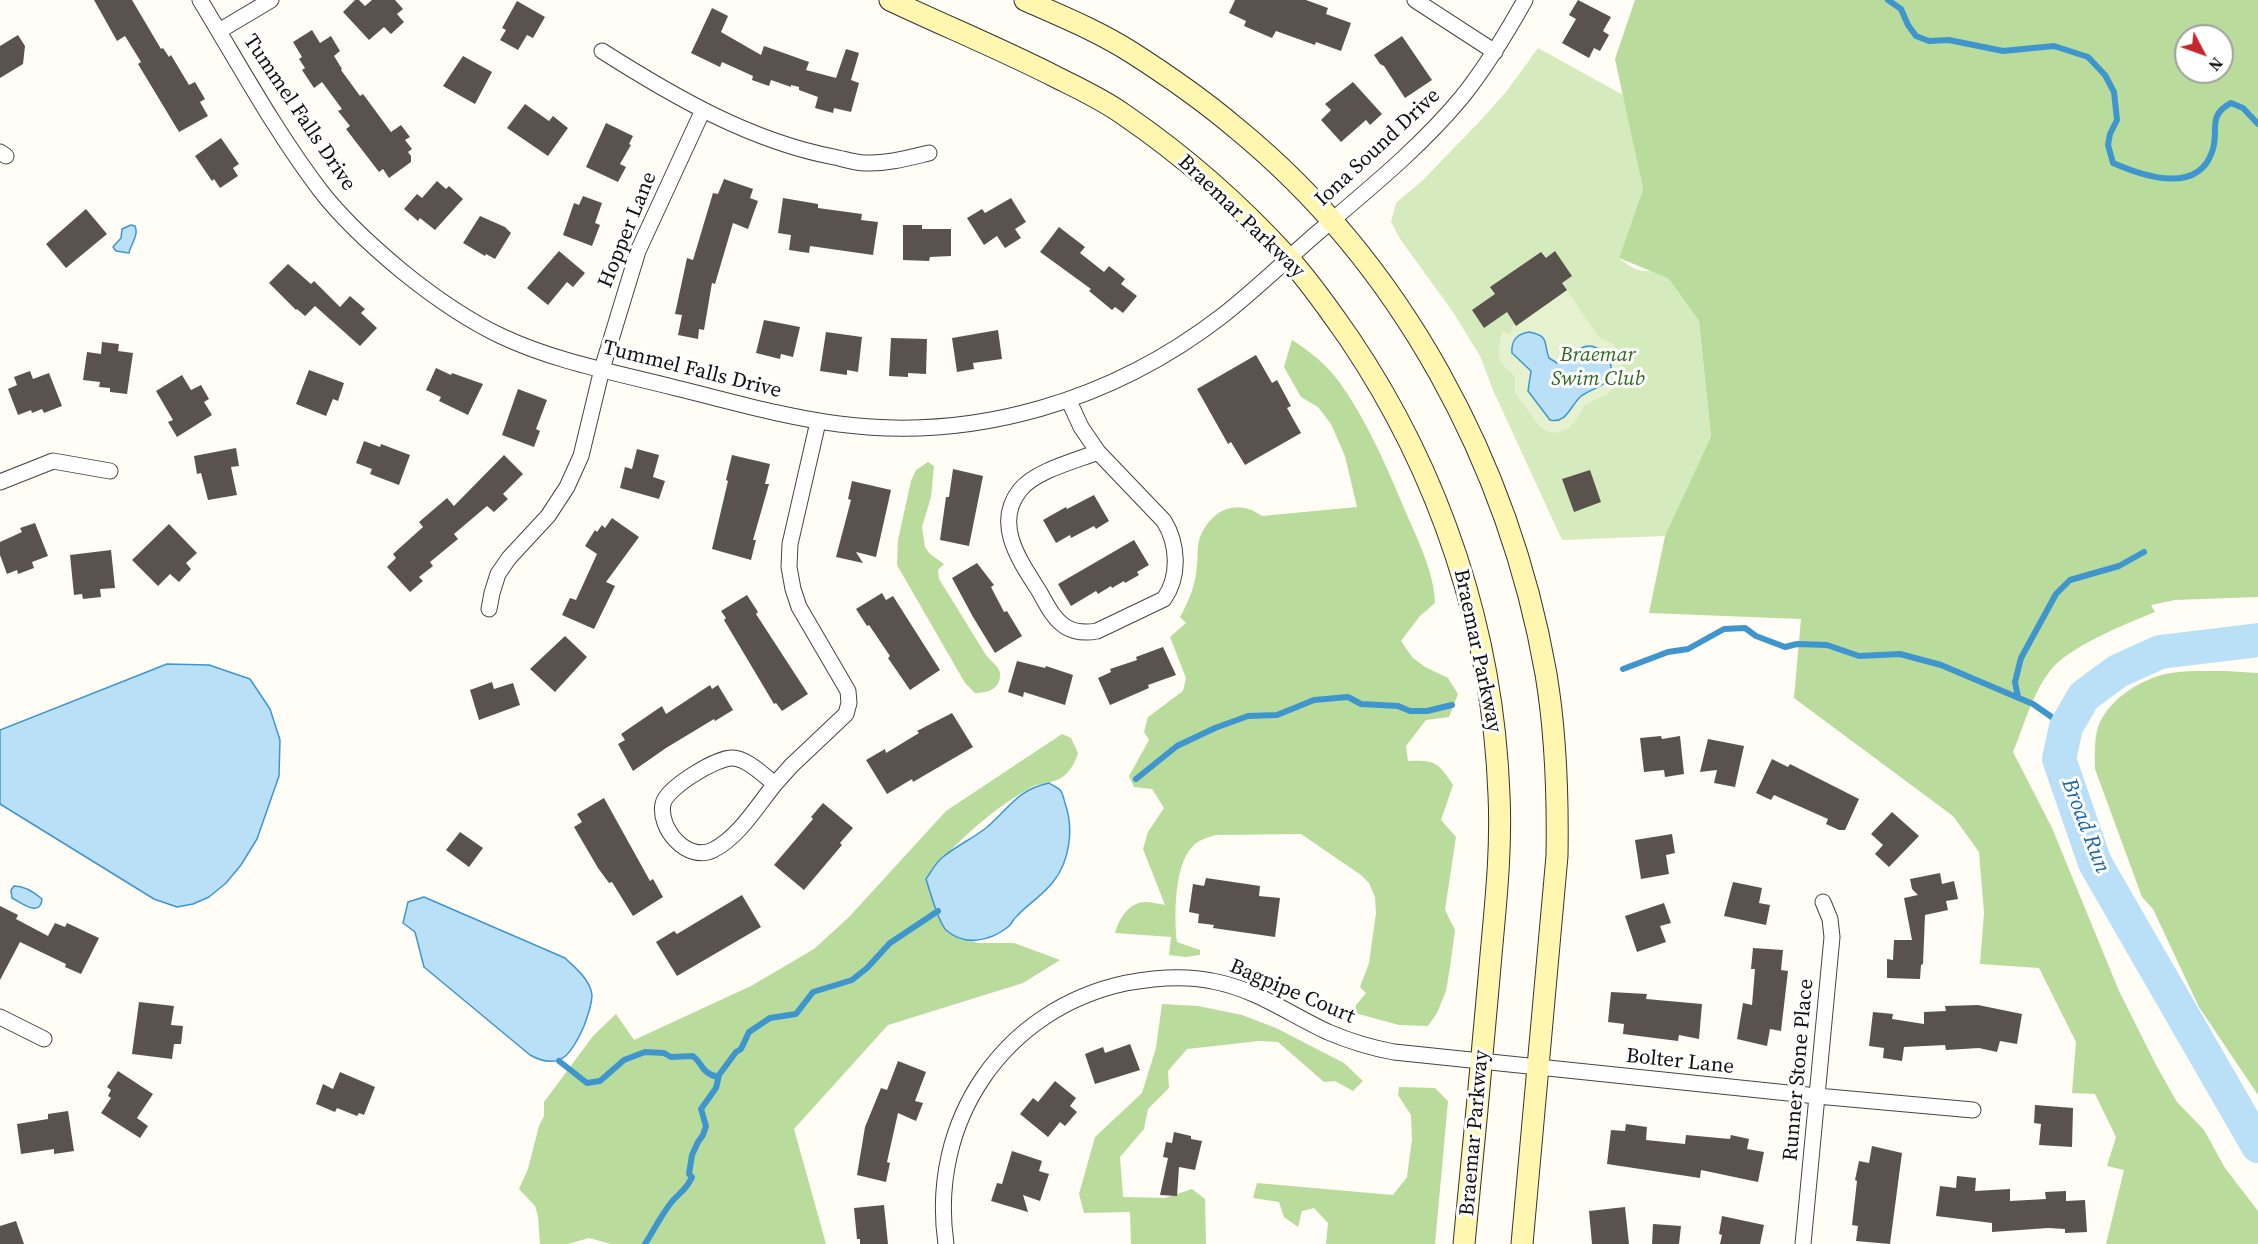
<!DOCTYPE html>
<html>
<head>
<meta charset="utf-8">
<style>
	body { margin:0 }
	#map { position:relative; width:2258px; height:1244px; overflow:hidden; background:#fffdf5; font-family:"Source Serif 4",serif }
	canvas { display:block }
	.north { position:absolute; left:2174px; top:24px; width:60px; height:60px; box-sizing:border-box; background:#fff; border:2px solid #a0a0a0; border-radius:50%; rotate:131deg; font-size:16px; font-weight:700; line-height:24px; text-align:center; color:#111 }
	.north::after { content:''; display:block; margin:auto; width:21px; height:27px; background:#c4262e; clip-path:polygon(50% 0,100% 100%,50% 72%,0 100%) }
</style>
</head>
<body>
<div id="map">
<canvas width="2258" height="1244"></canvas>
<div class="north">N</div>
</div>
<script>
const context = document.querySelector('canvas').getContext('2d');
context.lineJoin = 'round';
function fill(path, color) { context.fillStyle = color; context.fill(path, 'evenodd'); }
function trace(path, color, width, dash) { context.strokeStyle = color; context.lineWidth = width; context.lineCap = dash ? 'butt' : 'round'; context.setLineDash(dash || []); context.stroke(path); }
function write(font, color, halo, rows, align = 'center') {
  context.font = font + ' "Source Serif 4",serif'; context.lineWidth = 6; context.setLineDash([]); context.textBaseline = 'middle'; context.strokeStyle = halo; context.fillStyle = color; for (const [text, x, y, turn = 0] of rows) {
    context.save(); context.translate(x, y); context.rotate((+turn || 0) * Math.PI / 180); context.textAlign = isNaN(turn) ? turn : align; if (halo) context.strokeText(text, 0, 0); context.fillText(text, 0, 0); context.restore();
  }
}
const green = new Path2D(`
	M1538,48l85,47 20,94 -24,69c14,11 21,16 39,11l10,9 31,43 12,117 -24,60 -22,38 -103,4 -69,-150 -13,-34 -27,-44 -53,-73 -9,-17 5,-19 27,-23 58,-60 25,-28z`);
const forest = new Path2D(`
	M1635,0h623v597l-83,3 -24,5 4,7c-29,12 -86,34 -105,59 -18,23 -26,55 -37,81l39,76 67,163 37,74 21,37 27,28 21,38 33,43v33h-152l18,-74 -17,-4 9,-29 -21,-43 -23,-1 4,-51 -37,-74 -59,-4 4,-51 -5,-61 -26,-36 -159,-118 7,-79 -152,-6 16,-77 46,-99 -12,-116 -31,-43 -49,-20 24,-69 -28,-130zM2186,36h36v36h-36z
	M1292,340c19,12 35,25 48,43 29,41 48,87 67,132 12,28 27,57 28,88l-15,13 -19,25 11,16 13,10 23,11 10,16 -9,23 -23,3 -20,26 2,15c27,-1 30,1 45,24l-12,35 15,17 -11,73 10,20 -5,37 -4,24 -9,22 -9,13 -29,-1 -44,-12 1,-8 10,-12 -6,-6 9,-24 7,-50 -1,-16 -6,-14 -8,-8 -60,-41 -84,1c-9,2 -19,5 -25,12 -18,19 -18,71 -15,95l23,8v5l-14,2 -17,-2 2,-18 -56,-4c4,-14 13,-30 30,-31 6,0 14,2 20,3l-22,-56 5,-17 16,-24 -12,-19 -18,-2 -5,-11 20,-36 -5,-8 4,-15 35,-26 3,-13 -16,-41 16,-14 -6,-6c9,-16 16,-33 17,-52 1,-9 0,-20 3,-28 12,-28 37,-39 62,-21l95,-9 -12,-51 -14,-32 -13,-17 -17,-10 -17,-30z
	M928,462l6,4 -3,31 -9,30 3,20 5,7 14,10 -6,6 1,9c16,25 31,51 47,76 4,6 13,11 14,18 1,16 -12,20 -25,20l-10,-10 -68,-118 1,-25 13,-59 5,-11z
	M2225,671l33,2v422l-59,-88 -46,-98 -11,-12 -47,-128c0,-14 -1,-29 3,-42 10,-27 40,-46 67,-53 19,-4 40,-3 60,-3z
	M1062,734l9,4 7,15c-3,9 -6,16 -14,23 -10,8 -24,6 -34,12 -40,23 -76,55 -104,91l18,49 16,11 19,4h35l46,17 -37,23 -135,42 -94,104 32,115h-215l-22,-6 -21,6h-28l-2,-28 -3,-10 -16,-17 9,-20 11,-43 5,-10v-14l49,-66 23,-22 18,26 117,-54 63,-37 35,-32 97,-106z
	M1162,1004l36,2 44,9 34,13 68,35 19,18 -10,10 -18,-10 -11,1 -46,-40 -19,-1 -72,8 -19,22 1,17 -21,21 -4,20 -24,28 3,40 42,1 27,-9 13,10 1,45h-75l-1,-32 -46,1 -5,-19 16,-57 47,-44 14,-45z
	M1399,1087l36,1 13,13 -13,143h-109l2,-21 -14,-15 -12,3 -4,16 -14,-10 -5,-15 -26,-4 4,-15 136,12 14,-18 5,-38 -1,-24 -13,-20z`);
const pitch = new Path2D(`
	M1567,290l31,46 15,8 5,6 4,13 -5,20 -8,10 -24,12 -8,14 -8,9 -14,5 -6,-1 -8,-4 -26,-35v-16c-3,-5 -8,-7 -11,-11 -9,-11 -4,-21 -2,-34l8,2 4,-11 2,3zM1520,334l26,11 3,13 8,5c20,-1 22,-32 50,-7l4,14 -13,18 -17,9 -11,11 -3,7 -39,-24c-2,-18 13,-16 -10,-31l-5,-18z`);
const water = new Path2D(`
	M131,225l4,1c4,10 -4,17 -6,27l-13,-2 -3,-4 8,-9 1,-9z
	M1529,332c21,4 14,10 20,26l8,5c16,-1 23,-28 45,-12 5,4 8,9 9,15 2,21 -19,21 -31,31 -10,10 -14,27 -30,23l-22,-29 3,-20 -19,-18c-1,-13 5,-19 17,-21z
	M167,664l42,1 41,14 20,30 10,31 -1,36 -22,63 -16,26 -15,18 -17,14 -16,7 -16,3 -23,-8 -154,-95v-74z
	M1049,783c3,2 9,5 11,7 3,3 4,10 5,13 9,25 5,58 -12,79 -10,13 -25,22 -36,34 -4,3 -5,8 -9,11 -18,14 -43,20 -62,3 -8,-8 -16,-39 -20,-51 5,-7 10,-17 17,-22 13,-11 29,-18 43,-29 23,-19 30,-38 63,-45z
	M14,886c9,0 20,6 28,13 -2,19 -20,4 -30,-1l-1,-8z
	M424,897l141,61c10,10 25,21 27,37 0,9 -5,23 -8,31 -12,27 -23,46 -54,29l-106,-88 -9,-35 -12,-9 5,-21z`);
const stream = new Path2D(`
	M1888,0l13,9 7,16 8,11 13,5 20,-1 54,11 51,-5 34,11 17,18 9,17 3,28 -7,14 -2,11 5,18c30,13 84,32 99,-11 8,-21 -6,-36 19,-49l12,5 15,16
	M1623,669l45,-17 20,-3 36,-20 21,-1 11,8 29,11 12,-3 30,1 32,11 41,-2 41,11 92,39 33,23
	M2018,697l-3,-15 6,-24 35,-64 14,-14 49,-14 25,-14
	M1136,779l41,-33 38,-18 33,-12 29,-1 37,-15 34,-3 13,7 37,2 12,5h17l25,-6
	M559,1061l28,22 13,-2 24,-21 21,-8 19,1 7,4 22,-1c10,8 8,17 25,21
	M645,1244c8,-12 14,-25 23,-37 8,-13 17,-14 24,-30l-3,-3 3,-19 6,-13 5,-7 3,-9 -5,-17 15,-21 3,-13 17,-23 5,-3 8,-17 21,-14 26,-4 17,-22 39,-12 15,-12 23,-25 48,-32`);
const river = new Path2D(`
	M2258,640l-98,12 -42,19 -34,25 -18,31 -7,32 36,104 163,283`);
const building = new Path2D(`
	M94,0h38l29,49 2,-1 6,9 2,-2 18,30 6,-3 10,17 -5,3 8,14 -29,16 -41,-68 3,-2 -16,-26 -8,5z
	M355,0h4l6,6 7,-6h23l8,9 -6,5 7,8 -13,12 -7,-7 -15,13 -26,-28z
	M1235,0h71l22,8 -2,6 25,9 -10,28 -25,-9 -1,3 -39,-14 -4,7 -28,-12 2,-5 -17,-8z
	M1578,0l33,17 -8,14 6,4 -9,16 -6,-3 -5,10 -27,-15 14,-24 -7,-4z
	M517,1l28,16 -12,21 -6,-3 -9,15 -18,-10 6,-10 -4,-2z
	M712,8l16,8 -7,16 40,23 3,-9 45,16 -3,8 30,8 10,-29 13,4 -8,27 8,3 -8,29 -17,-4 -1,5 -18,-5 3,-11 -19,-7v-3l-8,-2v2l-20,-7 -2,6 -17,-6 1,-4 -31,-14 -2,5 -29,-14z
	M312,30l8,13 11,-7 9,15 -6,5 8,13 -1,1 19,26 3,-2 28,38 10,-7 9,12 -5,3 7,9 -4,3 3,4v6l-22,16 -6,-9 -4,3 -33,-43 4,-3 -12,-15 4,-2 -20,-27 -8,6 -12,-18 3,-2 -6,-9 3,-2 -9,-15z
	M18,35l7,11 -2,18 -23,14v-32z
	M1402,36l30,44 -27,18 -21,-32 -4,-2 -6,-9z
	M463,56l29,16 -17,32 -32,-18z
	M1353,82l29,32 -12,11 -4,-5 -25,22 -20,-22 10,-10 -6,-6z
	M525,104l24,17 4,-5 15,12 -20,28 -41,-28z
	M606,123l27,13 -4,8 2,1 -11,19 6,3 -8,15 -32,-15z
	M221,138l18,26 -6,4 5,8 -18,12 -6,-9 -2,2 -17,-25z
	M724,179l29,10 -3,9 8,3 -10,28 -15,-6 -18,61 -3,-1 -8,47 -5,-1 -1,10 -20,-4 4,-20 -7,-1 12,-56 6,2 20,-67 5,1z
	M437,181l9,8 3,-3 14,13 -28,31 -15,-12 -2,3 -14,-12 13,-15 5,4z
	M583,196l19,7 -7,20 5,2 -8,21 -29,-11 11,-32 5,2z
	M783,198l35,6v4l44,6 -1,6 17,2 -5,33 -63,-9 -1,7 -20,-3 2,-15 -13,-2z
	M1011,198l15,24 -11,7 6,9 -16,10 -8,-12 -13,9 -17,-27 15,-9 3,4z
	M86,209l21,25 -41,34 -20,-24z
	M480,216l25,11 6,6 -16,26 -9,-5 -1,2 -22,-13z
	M903,225h19v4h29v27l-21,1 -1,4 -26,-1z
	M1059,227l26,20 -5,6 24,19 5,-6 16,13 -4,5 16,12 -14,17 -8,-6 -3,3 -23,-19 2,-2 -51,-37z
	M559,251l26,22 -12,14 -6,-5 -19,23 -21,-17z
	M1555,251l17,25 -10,7 5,7 -51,36 -9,-14 -23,16 -12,-18 23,-16 -5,-7 51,-35 5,6z
	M288,264l23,20 3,-3 26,26 10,-11 15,13 -4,4 16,15 -17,18 -45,-40 -10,10 -8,-7 -1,1 -27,-27z
	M764,320l36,7 -7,30 -12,-3 -1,5 -24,-6z
	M998,330l4,29 -29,4 1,6 -17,3 -5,-34z
	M826,332l36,5 -4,35 -11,-2v5l-27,-4z
	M891,338l36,1 -1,35 -18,-1v4l-19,-1z
	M102,342l17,2 -1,7 15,2 -6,41 -17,-2v-4l-11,-1 1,-5 -17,-2 4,-28 14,2z
	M1256,355l16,28 5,-3 14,26 -4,2 14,25 -56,32 -14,-23 -3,2 -31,-55z
	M436,368l15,7 1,-2 31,11 -15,31 -29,-14 2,-4 -15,-7z
	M309,370l35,13 -6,18 -5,-2 -7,17 -30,-12z
	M30,371l3,8 16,-6 13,33 -18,7 -2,-4 -10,4 -1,-3 -13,5 -10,-26 9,-4 -3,-8z
	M182,375l9,15 10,-5 8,14 -5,3 8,13 -35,22 -9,-15 5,-2 -17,-29z
	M518,389l29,11 -11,29 4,2 -6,16 -32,-12z
	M364,441l16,6 1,-3 29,11 -11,30 -29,-11 2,-5 -16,-6z
	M236,448l3,18 -8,1 6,28 -29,5 -7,-27 -4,1 -3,-18z
	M637,449l22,6 -6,22 12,4 -6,18 -39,-11 5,-21 7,2z
	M504,455l19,19 -20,20 5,5 -14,13 -7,-6 -33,28 4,5 -28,23 3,4 -14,11 4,4 -13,11 -23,-25 9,-9 -3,-4 30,-27 -4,-5 28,-24 7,8z
	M732,455l38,9 -5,20h4l-16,56h3l-5,20 -39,-11 16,-68 -2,-1z
	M953,469l30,7 -14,70 -29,-6 6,-43h3z
	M1590,470l11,32 -27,10 -12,-33z
	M852,481l39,9 -15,67 -20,-5 7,11 -27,-6 15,-57 -3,-1z
	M1094,495l15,26 -13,8 -2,-3 -23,12 -1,-3 -14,8 -13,-23 23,-13 1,2z
	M612,518l27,19 -33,45 9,4 -21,43 -32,-14 8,-17 6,2 21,-46 -12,-8 10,-16 2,2 5,-7 3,3z
	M35,523l13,33 -16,6 2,6 -16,6 -1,-4 -10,4 -7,-19v-13l22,-10 -2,-4z
	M169,524l28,29 -11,10 5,6 -12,13 -9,-8 -12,12 -26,-26z
	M1134,540l15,25 -12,7 2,3 -14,8 -1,-2 -12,7 -1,-2 -13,8 -2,-3 -25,15 -13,-22z
	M111,550l4,38 -15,1 1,8 -18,2 -1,-5 -8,1 -4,-40z
	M977,563l17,22 -3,2 13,25 3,-1 15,25 -27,17 -22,-36 -21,-39z
	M882,593l4,7 7,-4 47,74 -30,20 -22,-32 2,-2 -21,-31 -2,1 -11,-17z
	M747,595l11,17 -2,2 52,80 -26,17 -6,-8 -2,1 -50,-84 2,-2 -5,-7z
	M565,636l22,21 -32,35 -25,-23z
	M1163,647l13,28 -28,10 1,3 -39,17 -12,-27 13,-6 -1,-3 27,-9 -1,-3z
	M1017,661l28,7 1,-2 27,9 -8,30 -41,-13 -1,5 -15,-5z
	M492,682l2,7 19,-6 7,22 -41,15 -9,-30z
	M710,685l2,4 6,-4 15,25 -18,11 -1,-2 -48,29 -33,23 -15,-27 7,-4 -4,-6 41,-28 4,8z
	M952,713l21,34 -60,35 -1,-3 -25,15 -21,-34 19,-11 1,4 33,-20 -2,-2z
	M1661,736l1,3 18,-3 4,38 -19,3 -1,-7 -20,2 -4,-34z
	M1708,739l36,7 -9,41 -21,-4 3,-13 -17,2z
	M1772,759l16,8 2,-3 69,35 -14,31h-6l-13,-6 2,-5 -54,-24 -3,5 -15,-7z
	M604,798l46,83 3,-2 10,18 -30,19 -21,-34 -3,1 -11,-15 -24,-41 8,-5 -5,-8z
	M823,803l30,25 -13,15 2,2 -38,45 -30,-25 39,-46 -2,-2z
	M1892,812l27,24 -30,31 -14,-13 8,-9 -12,-11z
	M460,832l23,16 -14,19 -23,-17z
	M1672,834l3,19 -9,2 3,19 -28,5 -6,-39z
	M1940,873l2,11 12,-3 4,18 -12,2 2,9 -23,5 -2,49 -2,1 -1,14 -33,-1v-19l6,1 1,-20h18l-8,-42 14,-3 -6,-6 -2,-10z
	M1206,878l54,8 -1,10 21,2 -5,39 -62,-9 1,-3 -16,-2 1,-9 -10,-2 4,-28 11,2z
	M1733,882l29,6 -3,15 11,2 -4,20 -42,-9z
	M742,895l19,32 -84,49 -21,-34 18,-11 3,3z
	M1664,903l7,20 -11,3 6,16 -29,10 -12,-36z
	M0,906l18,9 -2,4 32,17 7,-13 10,4 2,-4 32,15 -18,36 -16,-7 1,-3 -46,-22 -20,38z
	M1753,948l30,2 -2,20 7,1 -7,60 -11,-2 -3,17 -30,-7 6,-36 9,2 3,-36h-4z
	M1611,992l36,2 -1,5 56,5 -3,35 -20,-4 -1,6 -55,-7 1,-10 -16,-2z
	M139,1002l35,4 -3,19 12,1 -2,18h-7l-2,15 -40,-5z
	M1978,1005l44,9 -5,30 -17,-3 -3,11 -18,-4 -33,2 -1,-5 -41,2 -2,14 -19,-3 1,-10 -15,-2 4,-34 20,2 -1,5 32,5v-12l22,-1 -1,-5z
	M1130,1044l10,26 -45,14 -10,-30 18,-7 2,6z
	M898,1061l28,11 -11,29 8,2 -7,18 -18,-8 -11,49 3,1 -4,19 -29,-7 8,-48 16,-39 6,2z
	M118,1071l35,23 -16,24 11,8 -8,12 -39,-25 10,-15 -3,-2 3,-6 -4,-3z
	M340,1072l35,15 -11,28 -5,-2 -2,3 -20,-8 -2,4 -19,-8 7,-20 10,5z
	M1055,1081l21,17 -6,8 7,6 -12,14 -5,-4 -12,15 -28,-23 13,-16 5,4z
	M2035,1105l38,3 -1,39 -33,-2 2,-21 -7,-1z
	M68,1111l6,40 -20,3v-5l-33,5 -4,-30 31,-5v-5z
	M1626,1124l21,3 -1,13 39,4 1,-9 44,4 1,-4 18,4 -2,10 17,3 -6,30 -57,-12 -1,8 -93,-14 4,-34 14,1z
	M1174,1132l17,4v3l11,2 -7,29 -16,-3 -2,29 -17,-1 8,-37 -5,-1 3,-15 6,1z
	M1872,1146l30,7 -12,91 -34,-3 2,-15 -6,-1 5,-44 -2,-1 4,-19 10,2z
	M1012,1151l30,10 -3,10 10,3 -9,27 -17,-6 5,17 -37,-11 6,-18 5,1z
	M1957,1176l19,2 -1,13 35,-2v12l36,-2 -1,-7 21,-1v10l19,-1 2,32 -22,1v-4l-17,-1 -56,4v-9l-56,-7 4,-30 16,2z
	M884,1205l4,39h-28v-5h-3l-3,-31z
	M1625,1207l4,37h-37l-3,-33z
	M1722,1216l42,9 -4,19h-40l2,-9 -3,-1z
	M16,1221l8,23h-24v-18z
	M1653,1224l28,2 -2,18h-27z`);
const street = new Path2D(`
	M200,0c39,64 75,131 120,190 23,30 54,58 83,82 31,25 62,47 98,64 55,26 117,37 175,52 54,13 108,29 163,36 137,18 274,-24 383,-108 32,-25 63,-55 94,-82 49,-42 104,-86 146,-137 24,-30 44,-63 63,-97
	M1415,0l80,52
	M219,31l52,-31
	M602,51c71,45 148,90 232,106 10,2 21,6 31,6 22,1 43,-5 64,-10
	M0,152l6,4
	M1069,401l12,26 17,25 66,69c14,23 16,55 0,78l-67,32c-11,2 -21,2 -31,-4 -13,-8 -20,-24 -27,-36 -19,-30 -46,-67 -19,-101 15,-19 55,-29 78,-38
	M0,482l53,-21 57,10
	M489,609l3,-16 6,-19 11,-16 39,-42 19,-29 14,-31 21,-87 36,-118 65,-141
	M775,784c-18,22 -36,53 -62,66 -26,13 -55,-22 -50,-46 3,-16 54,-47 70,-46 15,1 30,17 42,26l16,-18 55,-52 3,-11 -1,-12 -49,-84 -6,-18 -4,-22 1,-23 28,-122
	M0,1017l44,22
	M946,1244c-18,-123 58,-235 180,-261 27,-5 59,-8 86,-2 44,8 77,33 116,51 21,9 44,16 66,20l423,44 156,14
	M1803,1244l29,-307 -2,-18 -7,-17`);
const secondary = new Path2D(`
	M890,0c55,26 111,49 166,77 22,11 46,22 67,37 60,41 117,91 166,145 22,24 41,52 60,79 92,136 144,294 150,457 3,61 -5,122 -10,183 -8,89 -16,177 -25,266
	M1025,0c36,16 73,31 106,52 36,23 72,48 105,76 166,136 273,336 310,546 10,60 12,122 11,182l-35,388`);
const streetNames = [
	["Tummel Falls Drive",299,113,56],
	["Iona Sound Drive",1378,148,-43],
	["Braemar Parkway",1241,217,44],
	["Hopper Lane",628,230,-68],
	["Tummel Falls Drive",692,370,14],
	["Braemar Parkway",1477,651,78],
	["Bagpipe Court",1292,992,23],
	["Bolter Lane",1680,1062,6],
	["Runner Stone Place",1799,1070,-85],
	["Braemar Parkway",1475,1133,-85]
];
const parkNames = [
	["Braemar",1598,356],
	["Swim Club",1598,380]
];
const waterNames = [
	["Broad Run",2085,826,69]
];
fill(green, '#d5ebbd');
fill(forest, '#b9dc9c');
fill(pitch, '#e6f2cf');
fill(water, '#b9e0f7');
trace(water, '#3f96cf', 1.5);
trace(stream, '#3f96cf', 6);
trace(river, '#b9e0f7', 34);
fill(building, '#5a524d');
trace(street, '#444', 17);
trace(secondary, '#333', 23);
trace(street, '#fff', 15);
trace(secondary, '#fff6b0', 21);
write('21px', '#111', '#fff', streetNames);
write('italic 21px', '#2f6b1f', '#fff', parkNames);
write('italic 22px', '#1768a6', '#fff', waterNames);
</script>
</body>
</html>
